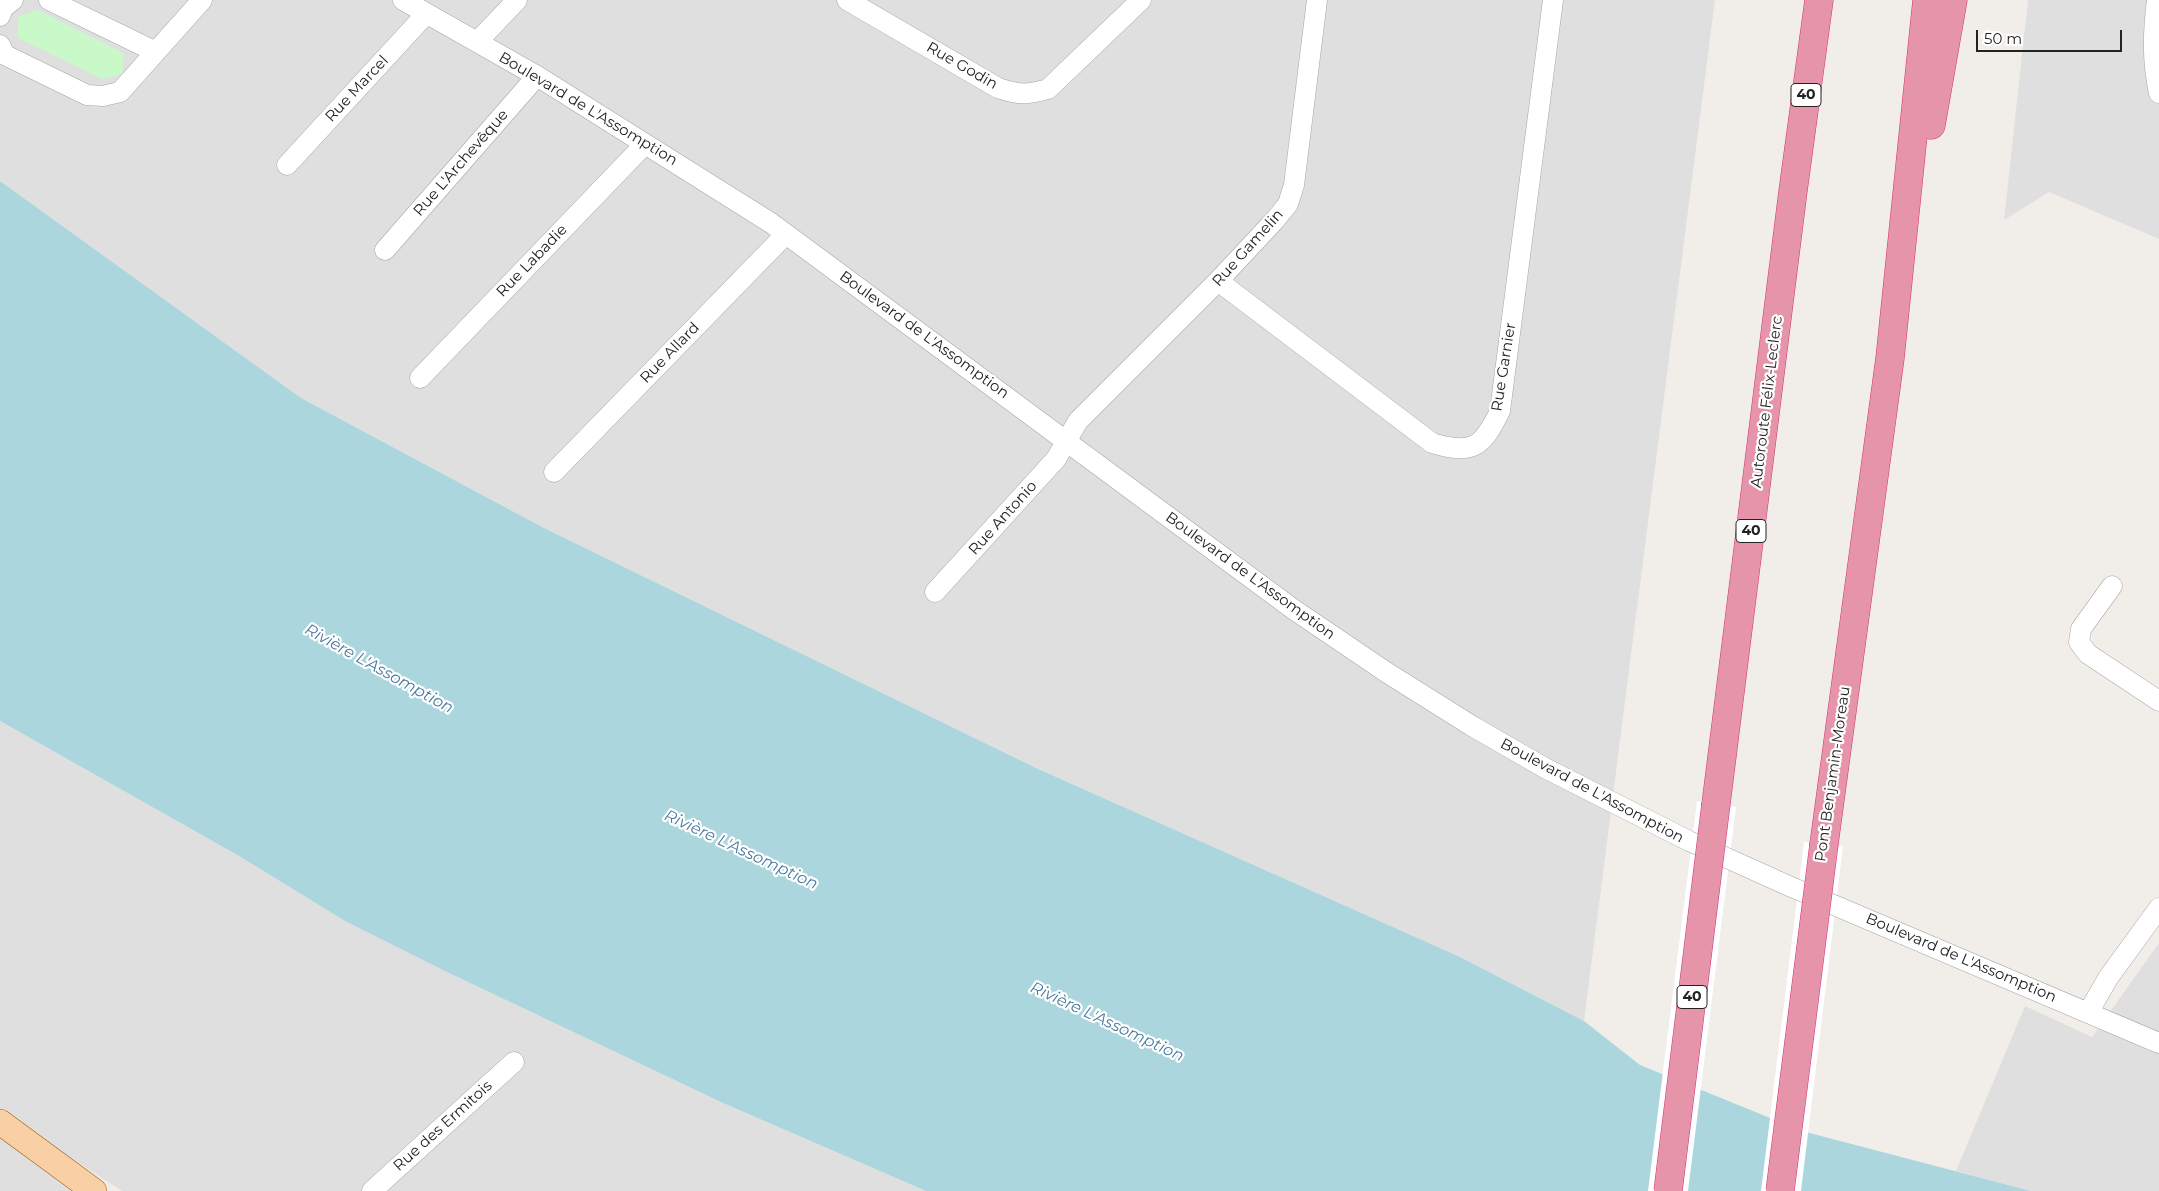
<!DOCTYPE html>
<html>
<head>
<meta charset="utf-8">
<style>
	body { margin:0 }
	#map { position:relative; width:2159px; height:1191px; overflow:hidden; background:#f1eee9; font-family:Montserrat,sans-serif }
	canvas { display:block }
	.scale { position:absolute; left:1976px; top:30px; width:146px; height:22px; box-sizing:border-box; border:2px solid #222; border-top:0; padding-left:6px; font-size:15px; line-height:18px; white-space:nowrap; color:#222; -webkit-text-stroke:4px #fff; paint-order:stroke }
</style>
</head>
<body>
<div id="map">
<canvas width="2159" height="1191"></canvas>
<div class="scale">50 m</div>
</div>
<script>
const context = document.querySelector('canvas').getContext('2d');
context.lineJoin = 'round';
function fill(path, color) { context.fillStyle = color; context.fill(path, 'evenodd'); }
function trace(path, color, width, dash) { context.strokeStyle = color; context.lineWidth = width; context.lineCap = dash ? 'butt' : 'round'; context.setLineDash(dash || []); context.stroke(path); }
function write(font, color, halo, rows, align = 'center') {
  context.font = font + ' Montserrat,sans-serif'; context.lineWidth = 4.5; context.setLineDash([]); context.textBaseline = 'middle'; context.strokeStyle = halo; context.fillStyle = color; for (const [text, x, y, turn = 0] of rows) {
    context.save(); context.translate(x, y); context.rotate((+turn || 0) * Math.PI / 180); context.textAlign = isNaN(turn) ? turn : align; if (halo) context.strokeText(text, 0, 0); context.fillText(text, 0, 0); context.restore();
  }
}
const residential = new Path2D(`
	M0,0h1715l-131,1021 -126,-65 -422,-188 -492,-240 -243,-130 -301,-217z
	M2028,0h131v239l-110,-47 -45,28z
	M0,721l239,135 106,65 104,52 274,130 203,88h-804l-122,-79z
	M2159,943v248h-128l-75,-20 69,-165 67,31z
	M0,1137l80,54h-80z`);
const park = new Path2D(`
	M38,10l85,43v21l-21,5 -84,-41v-21z`);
const water = new Path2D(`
	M0,181l301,217 243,130 492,240 422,188 126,65 56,44 162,66 229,60h-1105l-203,-88 -274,-130 -104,-52 -106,-65 -239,-135z`);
const pier = new Path2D(`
	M1697,801l39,6 -48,384h-40z
	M1804,842l39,4 -42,345h-40z`);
const minor = new Path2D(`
	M49,0l107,52
	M403,0l134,76 234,147 522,386 93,63 86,54 73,42 144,73 100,45 370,157
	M847,0l151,88c21,7 29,7 50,1l93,-89
	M2157,0c-4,32 -5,61 2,93
	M0,16l3,-8 10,-8
	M477,42l40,-42
	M0,45l5,10 82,40 16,1 17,-4 82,-92
	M287,165l139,-151
	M385,250l152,-174
	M1218,281l214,162c40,12 50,5 68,-32l53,-411
	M420,378l225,-234
	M554,472l232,-238
	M2112,586l-31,43 -2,13 9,12 71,47
	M935,592l121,-133 22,-38 140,-140 57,-61 13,-16 6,-19 23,-185
	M2088,1013l20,-35 51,-70
	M372,1191l142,-129`);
const major = new Path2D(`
	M0,1122l94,69`);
const highway = new Path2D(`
	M1931,125l22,-125
	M1716,804l77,-613 26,-191
	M1824,844l66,-486 37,-358`);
const highwayBridge = new Path2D(`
	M1668,1191l48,-387
	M1780,1191l44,-347`);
const shields = [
	[1806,95,30],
	[1751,531,30],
	[1692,997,30]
];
const shieldNames = [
	["40",1806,95],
	["40",1751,531],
	["40",1692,997]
];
const streetNames = [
	["Rue Godin",962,66,30],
	["Rue Marcel",357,89,-47],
	["Boulevard de L'Assomption",588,109,31],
	["Rue L'Archevêque",461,163,-49],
	["Rue Gamelin",1248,248,-48],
	["Rue Labadie",532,261,-46],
	["Boulevard de L'Assomption",924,335,36],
	["Rue Allard",670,353,-46],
	["Rue Garnier",1504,367,-81],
	["Autoroute Félix-Leclerc",1767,402,-83],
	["Rue Antonio",1003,518,-48],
	["Boulevard de L'Assomption",1250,576,36],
	["Pont Benjamin-Moreau",1833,774,-82],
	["Boulevard de L'Assomption",1592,791,28],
	["Boulevard de L'Assomption",1961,958,23],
	["Rue des Ermitois",443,1126,-42]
];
const waterNames = [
	["Rivière L'Assomption",379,669,29],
	["Rivière L'Assomption",741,850,25],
	["Rivière L'Assomption",1107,1022,25]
];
fill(residential, '#e0dfdf');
fill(park, '#c9f8c9');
fill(water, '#abd6dd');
fill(pier, '#fff');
trace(minor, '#a6a6a6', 21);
trace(major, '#9a5d06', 26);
trace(highway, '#d62f76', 29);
trace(minor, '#fff', 20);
trace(major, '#f9cfa6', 25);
trace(highway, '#e594aa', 28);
trace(highwayBridge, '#d62f76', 29, []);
trace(highwayBridge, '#e594aa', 28);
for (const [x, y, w] of shields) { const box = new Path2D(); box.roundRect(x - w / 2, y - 11.5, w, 23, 4); context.fillStyle = '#fff'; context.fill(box); trace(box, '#222', 1); }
write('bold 14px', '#222', null, shieldNames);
write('15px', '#222', '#fff', streetNames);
write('italic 16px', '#4a7b9f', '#fff', waterNames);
</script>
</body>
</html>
